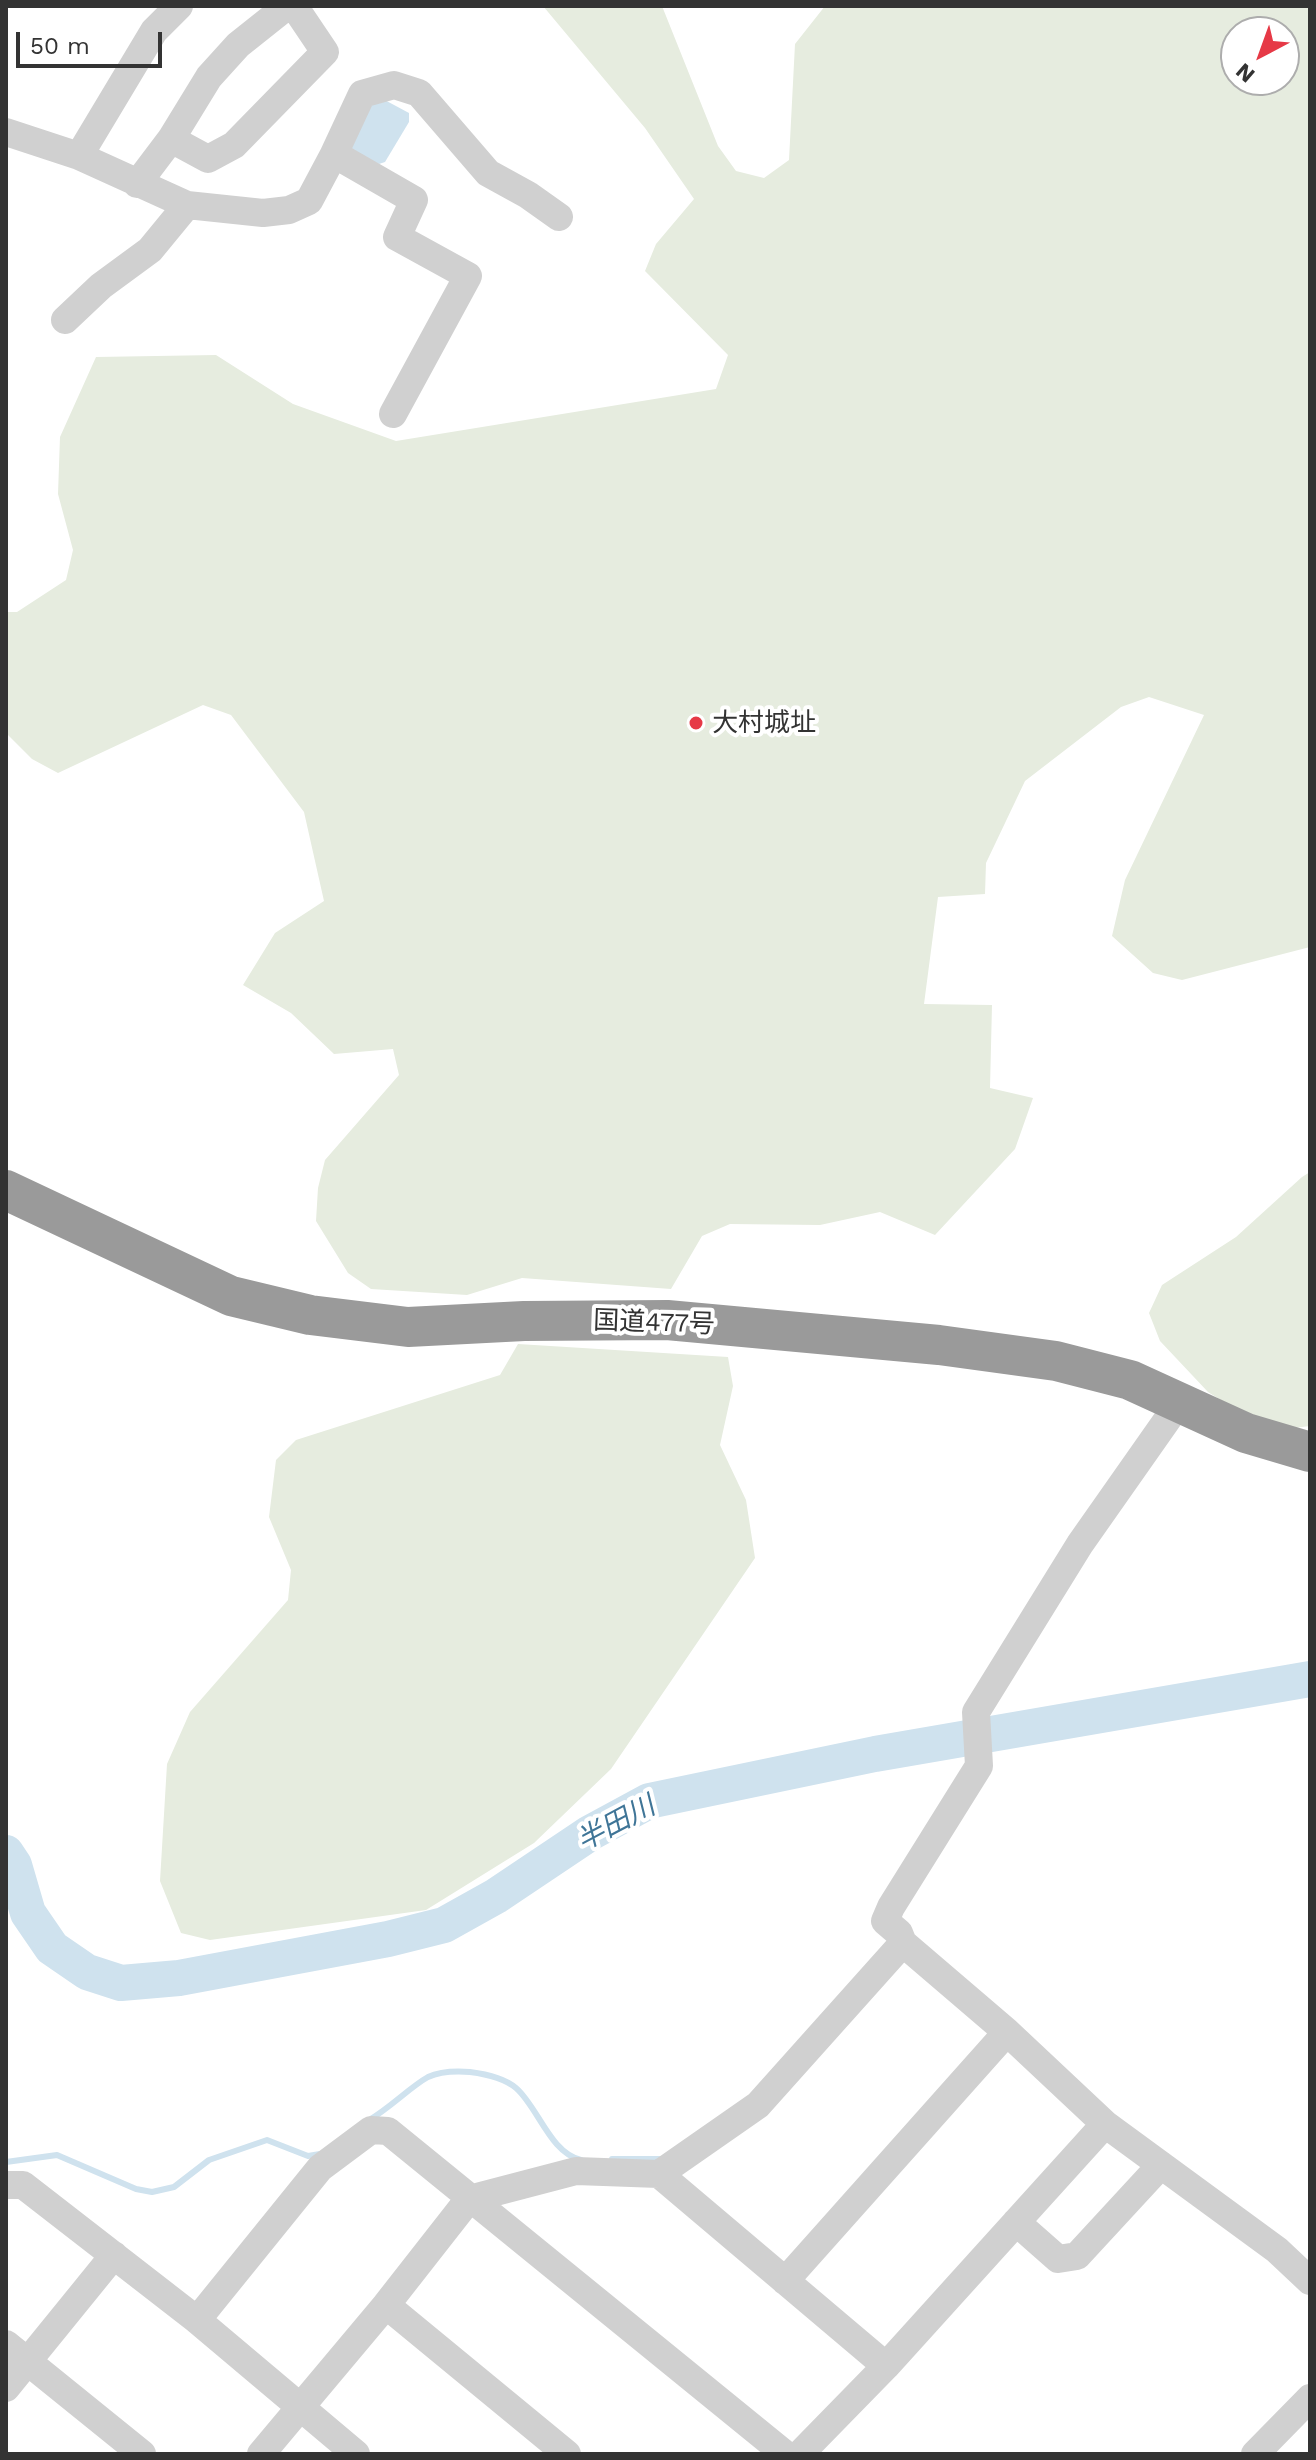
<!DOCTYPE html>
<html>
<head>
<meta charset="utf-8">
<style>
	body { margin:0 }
	#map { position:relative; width:1316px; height:2460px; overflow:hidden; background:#fff; font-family:"Work Sans",sans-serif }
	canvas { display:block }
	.frame { position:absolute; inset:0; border:8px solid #333; pointer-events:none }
	.north { position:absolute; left:1220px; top:16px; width:80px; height:80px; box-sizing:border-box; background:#fff; border:2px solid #adadad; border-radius:50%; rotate:221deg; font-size:22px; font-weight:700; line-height:32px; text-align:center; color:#333 }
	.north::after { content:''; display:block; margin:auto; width:28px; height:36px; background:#e63946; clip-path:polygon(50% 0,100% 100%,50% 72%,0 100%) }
	.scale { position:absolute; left:16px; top:32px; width:146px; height:36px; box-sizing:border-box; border:4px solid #333; border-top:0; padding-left:10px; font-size:24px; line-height:28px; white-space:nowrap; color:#333; -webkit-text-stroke:6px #fff; paint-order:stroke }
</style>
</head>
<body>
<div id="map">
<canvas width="1316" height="2460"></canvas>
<div class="frame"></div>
<div class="north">N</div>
<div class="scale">50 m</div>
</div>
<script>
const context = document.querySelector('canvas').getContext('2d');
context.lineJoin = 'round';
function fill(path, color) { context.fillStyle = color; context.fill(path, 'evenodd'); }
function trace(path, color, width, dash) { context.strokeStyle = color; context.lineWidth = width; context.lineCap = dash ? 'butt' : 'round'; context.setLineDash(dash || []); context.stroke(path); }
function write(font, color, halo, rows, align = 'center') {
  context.font = font + ' "Work Sans","Noto Sans JP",sans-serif'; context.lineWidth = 8; context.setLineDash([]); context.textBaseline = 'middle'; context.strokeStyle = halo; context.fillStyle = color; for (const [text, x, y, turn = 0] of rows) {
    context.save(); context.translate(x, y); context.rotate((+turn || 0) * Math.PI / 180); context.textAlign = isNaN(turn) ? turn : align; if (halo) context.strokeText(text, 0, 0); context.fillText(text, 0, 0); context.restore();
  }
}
const green = new Path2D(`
	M543,6h119l56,140 18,25 28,7 25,-18 6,-116 30,-38h485v941l-128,33 -29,-7 -41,-37 13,-56 79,-165 -55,-18 -28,10 -96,74 -39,82 -1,31 -47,3 -14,107 68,1 -2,83 43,10 -18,51 -80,86 -55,-23 -60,13 -90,-1 -28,12 -31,53 -149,-11 -55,17 -96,-6 -23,-16 -32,-52 2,-33 7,-28 74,-85 -6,-26 -59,5 -43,-41 -48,-28 32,-52 49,-32 -20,-89 -73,-97 -28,-10 -145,68 -26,-14 -26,-26v-121h11l49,-32 7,-30 -15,-56 2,-57 36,-80 120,-2 77,49 103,37 320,-52 12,-34 -83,-84 11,-27 38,-45 -49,-71zM1236,32h48v48h-48z
	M1310,1172v254l-16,2 -37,-5 -49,-31 -48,-51 -11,-28 13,-28 74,-48 66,-60z
	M518,1344l210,13 5,29 -13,59 26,55 9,58 -144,211 -77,74 -108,67 -216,30 -29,-7 -21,-52 7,-117 23,-52 98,-112 3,-30 -22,-53 7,-57 20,-20 204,-65z`);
const water = new Path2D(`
	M381,98l28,15v9l-24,40 -6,2 -26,-12 -3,-10 24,-41z`);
const stream = new Path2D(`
	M369,2120c21,-12 41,-33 59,-43 13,-6 29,-6 42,-5 16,2 34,6 46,16 22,19 34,65 65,72
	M612,2159h53
	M6,2162l51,-7 79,34 16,3 22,-5 35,-27 58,-20 41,16 12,-2`);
const river = new Path2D(`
	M6,1853l8,12 14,48 24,35 35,24 34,11 58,-5 209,-39 56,-14 52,-29 94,-63 59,-32 226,-47 435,-75`);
const minor = new Path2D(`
	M6,132l73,24 108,49 76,8 26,-3 20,-9 25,-47 80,46 -17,37 71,39 -75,138
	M171,139l37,20 26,-14 91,-93 -31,-46
	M334,154l28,-60 32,-9 25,8 69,80 40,22 31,22
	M79,156l75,-125 25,-25
	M137,184l34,-45 38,-62 29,-32 49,-39
	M65,320l36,-34 49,-36 37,-45
	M1179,1403l-99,141 -104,168 3,54 -88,141 -6,14 14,12 4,10 104,89 98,92 172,126 33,31
	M659,2174l227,192
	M6,2185h17l174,135 159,134
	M1016,2222l42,37 19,-3 84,-91
	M785,2281l222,-249
	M386,2305l181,149
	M197,2320l123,-152 51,-38 17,1 397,323
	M6,2344l136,110
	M6,2388l108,-133
	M261,2454l125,-149 83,-106 107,-28 83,3 99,-69 145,-162
	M800,2454l86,-88 219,-242
	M1255,2454l55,-56`);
const highway = new Path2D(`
	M6,1190l225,106 79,19 98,12 116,-6 143,-1 272,25 117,16 74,19 116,53 64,19`);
const markers = [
	[696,723,8,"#e63946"]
];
const poiNames = [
	["大村城址",712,723]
];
const streetNames = [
	["国道477号",654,1323,2]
];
const waterNames = [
	["半田川",616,1824,-28]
];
fill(green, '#e6ecdf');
fill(water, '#cfe2ee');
trace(stream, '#cfe2ee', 6);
trace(river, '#cfe2ee', 36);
trace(minor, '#d0d0d0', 28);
trace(highway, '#9a9a9a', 40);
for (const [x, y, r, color] of markers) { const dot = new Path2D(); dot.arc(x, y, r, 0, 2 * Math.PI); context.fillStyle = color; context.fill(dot); trace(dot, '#fff', 3); }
write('26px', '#333', '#fff', poiNames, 'left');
write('26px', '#333', '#fff', streetNames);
write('italic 28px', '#3f7597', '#fff', waterNames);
</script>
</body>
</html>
